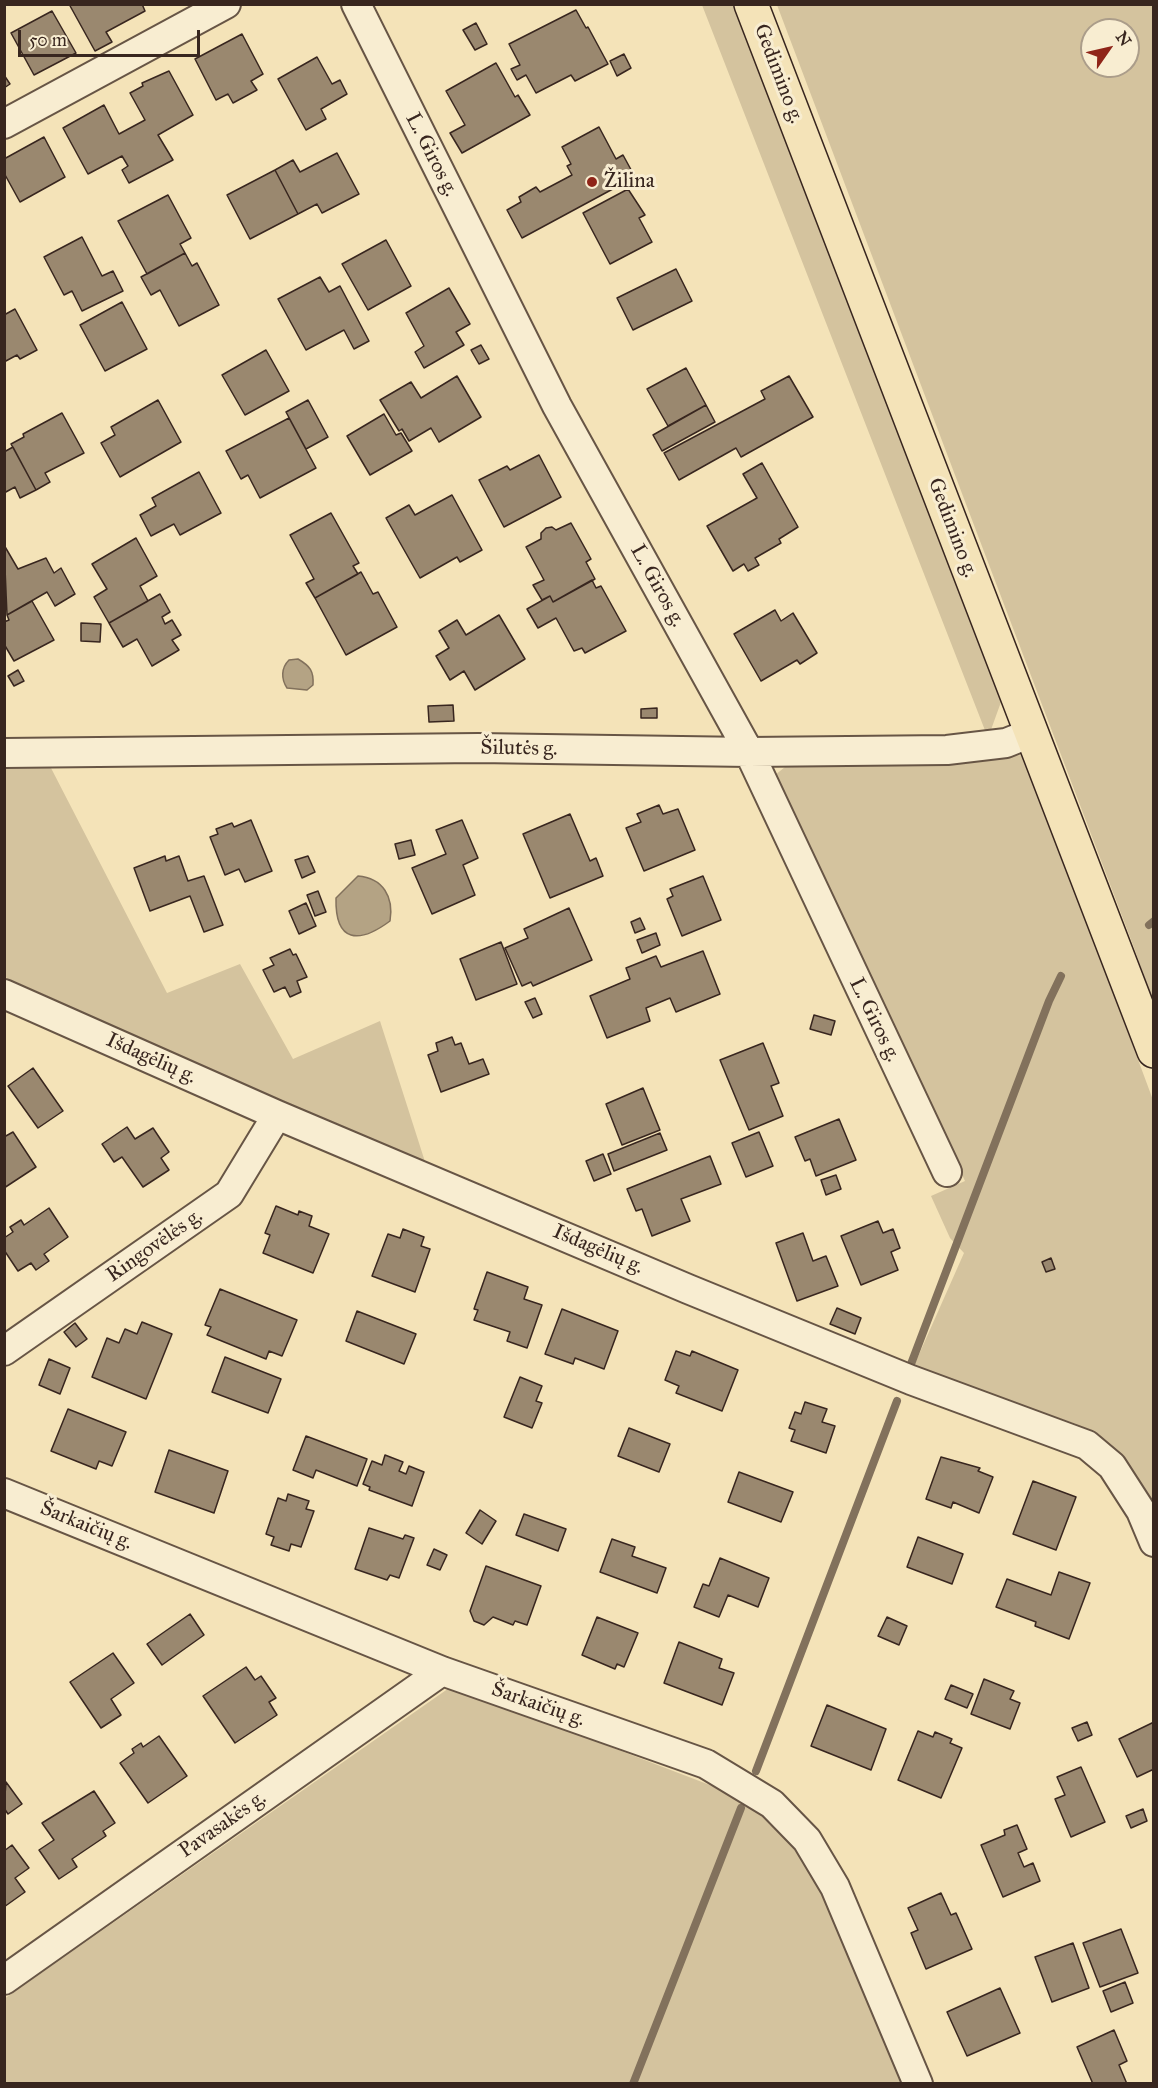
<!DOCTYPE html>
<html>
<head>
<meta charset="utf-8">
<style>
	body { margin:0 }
	#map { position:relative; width:1158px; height:2088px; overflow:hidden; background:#f4e3b8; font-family:"IM FELL Great Primer",serif }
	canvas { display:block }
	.frame { position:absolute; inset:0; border:6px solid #38261f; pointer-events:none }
	.north { position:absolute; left:1080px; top:18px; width:60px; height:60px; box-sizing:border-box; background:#f8edd1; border:2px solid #ab9d8a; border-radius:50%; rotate:56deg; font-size:16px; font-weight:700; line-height:24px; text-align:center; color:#38261f }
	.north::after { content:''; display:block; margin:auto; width:21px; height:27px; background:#8f2418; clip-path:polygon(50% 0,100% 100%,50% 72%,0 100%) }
	.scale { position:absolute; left:18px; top:30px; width:182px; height:27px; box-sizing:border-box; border:3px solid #38261f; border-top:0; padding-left:8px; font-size:18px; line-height:21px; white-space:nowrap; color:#38261f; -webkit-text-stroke:4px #f8edd1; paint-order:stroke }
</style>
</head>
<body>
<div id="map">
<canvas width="1158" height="2088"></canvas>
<div class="frame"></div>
<div class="north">N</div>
<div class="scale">50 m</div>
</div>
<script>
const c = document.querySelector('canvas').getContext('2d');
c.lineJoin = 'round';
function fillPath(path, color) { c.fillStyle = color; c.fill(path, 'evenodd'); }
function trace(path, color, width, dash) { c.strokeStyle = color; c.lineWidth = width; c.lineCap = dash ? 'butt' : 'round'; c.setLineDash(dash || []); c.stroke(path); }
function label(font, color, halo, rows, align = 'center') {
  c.font = font + ' "IM FELL Great Primer",serif'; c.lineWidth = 6; c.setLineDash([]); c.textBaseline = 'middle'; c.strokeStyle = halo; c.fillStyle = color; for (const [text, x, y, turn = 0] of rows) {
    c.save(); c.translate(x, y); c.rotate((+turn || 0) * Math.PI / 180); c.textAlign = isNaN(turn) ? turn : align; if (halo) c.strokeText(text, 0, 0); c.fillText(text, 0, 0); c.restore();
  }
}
fillPath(new Path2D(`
	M702,5H735L994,675L1001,702L988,738Z
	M777,5H1153V1001L1133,945ZM1092,30H1128V66H1092Z
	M1025,755L1153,1100V1519L1120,1453L1076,1424L913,1368L964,1253L950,1238L931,1196L965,1181L775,783V775L790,763Z
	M5,768H51L167,993L240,964L293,1059L380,1021L427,1168L5,977Z
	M452,1686L754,1802L796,1840L834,1912L904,2083H5L4,1999Z`), '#d4c39e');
const water = new Path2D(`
	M298,659C310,666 314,671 313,685L307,690L287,688C281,679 281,668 289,660Z
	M358,876C383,878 394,897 390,921C359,944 335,943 336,898Z`);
fillPath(water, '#b4a384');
trace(water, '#82715c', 1.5);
trace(new Path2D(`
	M1149,925L1154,921
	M911,1364L1049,1001L1061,976
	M756,1771L897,1401
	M633,2084L741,1808`), '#82715c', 8);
const building = new Path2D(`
	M69,4H142L145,11L106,32L112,42L95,51Z
	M576,10L586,28L588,27L608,64L575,81L571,75L536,93L526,75L517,80L511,69L520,65L509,44Z
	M52,11L76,53L34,75L11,33Z
	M476,23L487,44L475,50L463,30Z
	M242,34L263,74L251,81L257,90L233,103L228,94L216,100L195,59Z
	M624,54L631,68L617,76L610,61Z
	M317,57L332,84L340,80L347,94L321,109L326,119L306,130L278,79Z
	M496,63L515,97L518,95L530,115L462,153L450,133L465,125L446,91Z
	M169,71L193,115L158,135L173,160L129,183L122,170L128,166L122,156L88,174L63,128L104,105L119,134L145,120L130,93L143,86L142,83Z
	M4,75L10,84L4,88Z
	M599,127L616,159L623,155L635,177L522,238L507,210L521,202L519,197L536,187L540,192L572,175L567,166L571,164L562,147Z
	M44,137L65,177L20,202L4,173V159Z
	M337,153L359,194L322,213L317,204L298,214L275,170L293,160L300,172Z
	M275,170L298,214L250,239L227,195Z
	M628,189L645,215L639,218L652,242L610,264L583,213Z
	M168,195L191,238L180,244L185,253L147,274L118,221Z
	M82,237L102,276L113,271L123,291L82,311L72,291L64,295L44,257Z
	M386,240L411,286L368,310L342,264Z
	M185,253L192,266L197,263L219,305L179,326L160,290L151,295L141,277Z
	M676,269L692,301L633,330L617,298Z
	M320,277L329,292L340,286L369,341L354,349L344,330L306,350L278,299Z
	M449,288L470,324L456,332L464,345L424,368L415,352L424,346L406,313Z
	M122,302L147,349L105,371L80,325Z
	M15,309L37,350L20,359L17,355L4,362V315Z
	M481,345L489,359L479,364L471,350Z
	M266,350L289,391L245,415L222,375Z
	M686,368L706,405L668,426L647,389Z
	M457,376L481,417L439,442L431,428L409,441L402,429L399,431L380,400L411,382L421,398Z
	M789,376L813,417L741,457L736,448L679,480L664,453L765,399L761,391Z
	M158,400L181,442L120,477L101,443L115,435L111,427Z
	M308,400L328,437L306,449L286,412Z
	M706,405L715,422L662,451L653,435Z
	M62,413L84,453L45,473L50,482L36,490L11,444L24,437L23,434Z
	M384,414L396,435L401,433L412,451L370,475L347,436Z
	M289,418L316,468L260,498L248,475L241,479L226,451Z
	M13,447L36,490L20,498L15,487L4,493V452Z
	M539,455L561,497L504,527L479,480L507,466L510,470Z
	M762,463L798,527L779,539L781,543L755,558L759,565L748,571L744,564L733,571L707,526L757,498L743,474Z
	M199,472L221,513L180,535L174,524L151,536L140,515L156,506L152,498Z
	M452,495L482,550L460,562L457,557L420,578L386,518L409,505L415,515Z
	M331,513L359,563L353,566L358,574L315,598L306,583L314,579L290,535Z
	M571,523L591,559L586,562L595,579L553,602L550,596L542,600L533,585L544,580L526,547L541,539V533L546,528L552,527L556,530Z
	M136,538L157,576L140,586L148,601L109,623L94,597L107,589L92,564Z
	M4,545L18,569L46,558L54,573L61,568L75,594L55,606L47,592L7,615Z
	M361,572L373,594L378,592L397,627L346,655L315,598Z
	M592,580L596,588L601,586L626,631L585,653L582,648L574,651L556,618L538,628L527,609L550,596L553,602Z
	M160,594L170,612L162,617L165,624L172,620L181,635L172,640L179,650L152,666L137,639L123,647L109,623Z
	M32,601L54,640L14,661L4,644V622L9,620L7,615Z
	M775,610L781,621L793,613L817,653L800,664L797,660L761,681L734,634Z
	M499,615L525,659L475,690L464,671L450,680L436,656L449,648L439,631L457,620L466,635Z
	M81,623L101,624L100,642L81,641Z
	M18,670L24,681L14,686L8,676Z
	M453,705L454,721L429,722L428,706Z
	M657,708V718H641V709Z
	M659,805L663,814L678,809L695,850L644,871L626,828L641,822L637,814Z
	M570,814L590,861L596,858L603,876L550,898L523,834Z
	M251,820L272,871L245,882L239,869L225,875L210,837L218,834L216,829L232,823L234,827Z
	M462,820L478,858L463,865L475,895L432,914L412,868L446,854L436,830Z
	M411,840L415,855L399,859L395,844Z
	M165,856L166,861L179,856L188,881L204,876L223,925L204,932L190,896L150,911L134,868Z
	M308,856L315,872L302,878L295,860Z
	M703,876L721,920L682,936L667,899L673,896L670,889Z
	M318,891L326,912L315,916L307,895Z
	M306,903L316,926L299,934L289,911Z
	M569,908L592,960L533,986L531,982L522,986L505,948L528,938L524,929Z
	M640,918L645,929L635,933L631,922Z
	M656,933L660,945L642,953L637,940Z
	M501,942L517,984L476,1000L460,959Z
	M290,949L293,955L296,954L307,977L297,981L301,992L290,997L285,987L274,992L263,970L274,965L270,958Z
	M703,951L720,994L676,1012L670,998L646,1008L650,1021L607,1038L590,996L630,979L626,968L656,956L661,967Z
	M535,998L542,1014L533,1018L525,1002Z
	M814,1015L835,1021L831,1035L810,1029Z
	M452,1037L455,1045L461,1043L469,1064L483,1059L489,1074L441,1092L428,1055L438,1051L436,1043Z
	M763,1043L779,1083L771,1086L783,1116L749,1130L720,1060Z
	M33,1068L63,1111L38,1128L8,1086Z
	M643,1088L660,1130L622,1145L606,1104Z
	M839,1119L856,1160L816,1176L810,1159L805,1161L795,1137Z
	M127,1127L135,1139L153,1128L169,1152L161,1158L169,1170L143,1187L122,1157L114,1162L102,1144Z
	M13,1132L36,1167L4,1188V1137Z
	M759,1132L773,1166L746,1177L732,1143Z
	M660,1133L667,1150L614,1171L608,1154Z
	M603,1154L611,1174L594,1181L586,1161Z
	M710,1156L721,1184L681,1199L690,1221L652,1236L642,1209L636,1211L627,1189Z
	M836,1175L841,1189L826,1195L821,1180Z
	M276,1206L298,1215L299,1211L312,1216L309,1226L329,1234L313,1273L263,1253L270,1235L265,1233Z
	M49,1208L68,1237L44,1254L49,1261L36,1270L31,1263L18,1271L4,1250V1238L13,1232L10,1227L21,1220L24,1225Z
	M878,1221L883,1233L893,1229L900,1248L891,1252L898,1270L861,1285L841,1236Z
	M403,1229L424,1237L421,1246L430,1249L415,1292L372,1276L388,1234L400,1238Z
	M803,1233L813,1261L826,1256L838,1286L797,1301L776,1243Z
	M1051,1258L1055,1269L1046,1272L1042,1262Z
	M487,1272L528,1287L524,1299L542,1305L527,1348L507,1341L510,1332L474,1320L478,1310L474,1309Z
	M220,1289L297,1320L282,1356L269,1351L266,1359L207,1335L211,1327L205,1325Z
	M837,1308L861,1318L855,1334L830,1324Z
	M562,1309L618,1331L604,1369L575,1358L573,1364L545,1354Z
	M357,1311L416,1334L404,1364L346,1341Z
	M142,1322L172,1334L146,1399L92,1377L107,1338L119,1343L125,1329L137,1334Z
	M75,1323L87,1339L76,1347L64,1332Z
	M676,1351L690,1356L692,1351L738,1370L722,1411L676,1393L679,1386L665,1380Z
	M225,1357L281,1379L268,1413L212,1392Z
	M49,1359L70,1368L60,1394L39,1385Z
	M520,1377L542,1386L536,1401L542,1403L532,1428L504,1417Z
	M805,1402L827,1409L822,1422L835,1426L826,1453L791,1441L795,1430L789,1428L795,1412L801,1414Z
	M68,1409L126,1432L112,1466L99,1461L96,1469L51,1451Z
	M629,1428L670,1444L659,1472L618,1456Z
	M306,1436L367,1459L357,1486L316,1470L313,1478L293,1470Z
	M169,1450L228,1471L214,1513L155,1492Z
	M385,1455L403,1462L399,1471L406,1474L409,1466L424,1472L412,1506L369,1490L370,1487L363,1484L372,1461L382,1465Z
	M941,1457L980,1468L978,1471L993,1477L979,1513L953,1502L951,1508L926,1499Z
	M739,1472L793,1492L781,1522L728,1502Z
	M1033,1481L1076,1497L1056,1550L1013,1534Z
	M288,1494L309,1501L306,1509L314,1511L301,1547L291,1544L289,1551L271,1545L274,1537L266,1534L278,1498L286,1501Z
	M480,1510L496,1521L482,1544L466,1533Z
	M524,1514L566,1529L558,1551L516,1535Z
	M369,1528L403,1539L405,1535L414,1538L399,1578L390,1575L387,1580L355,1569Z
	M918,1537L963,1554L952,1584L907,1567Z
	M612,1539L635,1547L632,1556L666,1568L657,1593L600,1572Z
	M434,1549L447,1555L440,1570L427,1565Z
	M720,1558L769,1578L758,1607L728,1595L719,1617L694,1607L703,1584L709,1586Z
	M486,1566L541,1586L527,1625L515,1621L513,1625L493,1617L484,1625L474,1621L470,1611Z
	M1059,1572L1090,1583L1069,1639L1035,1626L1036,1622L996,1607L1007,1579L1051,1595Z
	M190,1614L204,1635L162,1665L147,1644Z
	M597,1617L638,1633L624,1667L617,1664L615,1669L582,1655Z
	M887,1617L907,1626L899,1645L878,1636Z
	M679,1642L722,1659L719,1668L734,1673L722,1705L664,1683Z
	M113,1653L134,1683L111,1699L121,1715L101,1728L70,1682Z
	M246,1667L255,1680L261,1676L276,1698L269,1702L277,1715L235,1743L203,1696Z
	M984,1679L1014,1691L1010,1699L1020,1703L1010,1729L971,1714Z
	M951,1685L973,1694L967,1708L945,1699Z
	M827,1705L886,1729L871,1770L811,1746Z
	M1087,1722L1092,1735L1078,1741L1072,1728Z
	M1154,1722V1769L1137,1777L1119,1739Z
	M918,1731L933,1737L935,1732L952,1739L950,1743L962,1748L941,1798L898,1780Z
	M159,1736L187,1776L148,1803L120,1763L134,1753L132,1749L141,1743L143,1747Z
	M1081,1767L1105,1822L1071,1837L1055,1799L1065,1795L1057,1777Z
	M6,1782L22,1804L8,1814L4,1808Z
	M94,1791L115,1823L103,1831L106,1836L72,1859L77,1867L59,1879L39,1850L54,1840L42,1823Z
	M1143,1809L1147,1821L1131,1828L1126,1816Z
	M1017,1825L1027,1849L1018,1853L1024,1867L1033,1863L1040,1881L1003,1897L981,1845L1005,1835L1004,1830Z
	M12,1845L29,1868L15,1878L25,1892L4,1907V1851Z
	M941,1893L951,1915L956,1913L972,1949L926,1969L911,1933L918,1930L908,1908Z
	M1121,1929L1138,1973L1100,1987L1083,1943Z
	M1073,1943L1089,1988L1052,2002L1035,1957Z
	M1125,1982L1133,2003L1111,2012L1103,1991Z
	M1000,1988L1020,2033L967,2056L947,2012Z
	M1114,2030L1127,2061L1119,2065L1127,2084H1093L1077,2047Z`);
fillPath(building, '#9a886f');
trace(building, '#38261f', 1.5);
const minor = new Path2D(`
	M356,4L557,406L749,752L947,1172
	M4,124L226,4
	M4,753L478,748L749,752L947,750L1006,743L1031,733
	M4,994L277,1115L688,1289L911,1380L1087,1445L1112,1466L1141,1511L1154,1542
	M4,1351L229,1194L277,1115
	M4,1493L442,1671L706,1764L772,1804L807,1840L835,1887L918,2084
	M4,1980L442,1671`);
const trunk = new Path2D(`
	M751,4L1154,1051`);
trace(minor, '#675545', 32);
trace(trunk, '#38261f', 36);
trace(minor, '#f8edd1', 28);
trace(trunk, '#f4e3b8', 33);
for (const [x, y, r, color] of [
	[592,182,6,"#8f2418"]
]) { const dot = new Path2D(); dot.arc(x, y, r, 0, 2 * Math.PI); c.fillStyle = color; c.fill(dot); trace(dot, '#f8edd1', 2); }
label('21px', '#38261f', '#f8edd1', [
	["Gedimino g.",778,74,69],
	["L. Giros g.",431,155,63],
	["Gedimino g.",952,528,69],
	["L. Giros g.",657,586,61],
	["Šilutės g.",519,749,1],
	["L. Giros g.",874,1020,64],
	["Išdagėlių g.",151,1059,24],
	["Ringovėlės g.",155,1246,-35],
	["Išdagėlių g.",598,1250,23],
	["Šarkaičių g.",86,1526,22],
	["Šarkaičių g.",538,1705,19],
	["Pavasakės g.",223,1825,-35]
]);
label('21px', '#38261f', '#f8edd1', [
	["Žilina",604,182]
], 'left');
</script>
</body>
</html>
